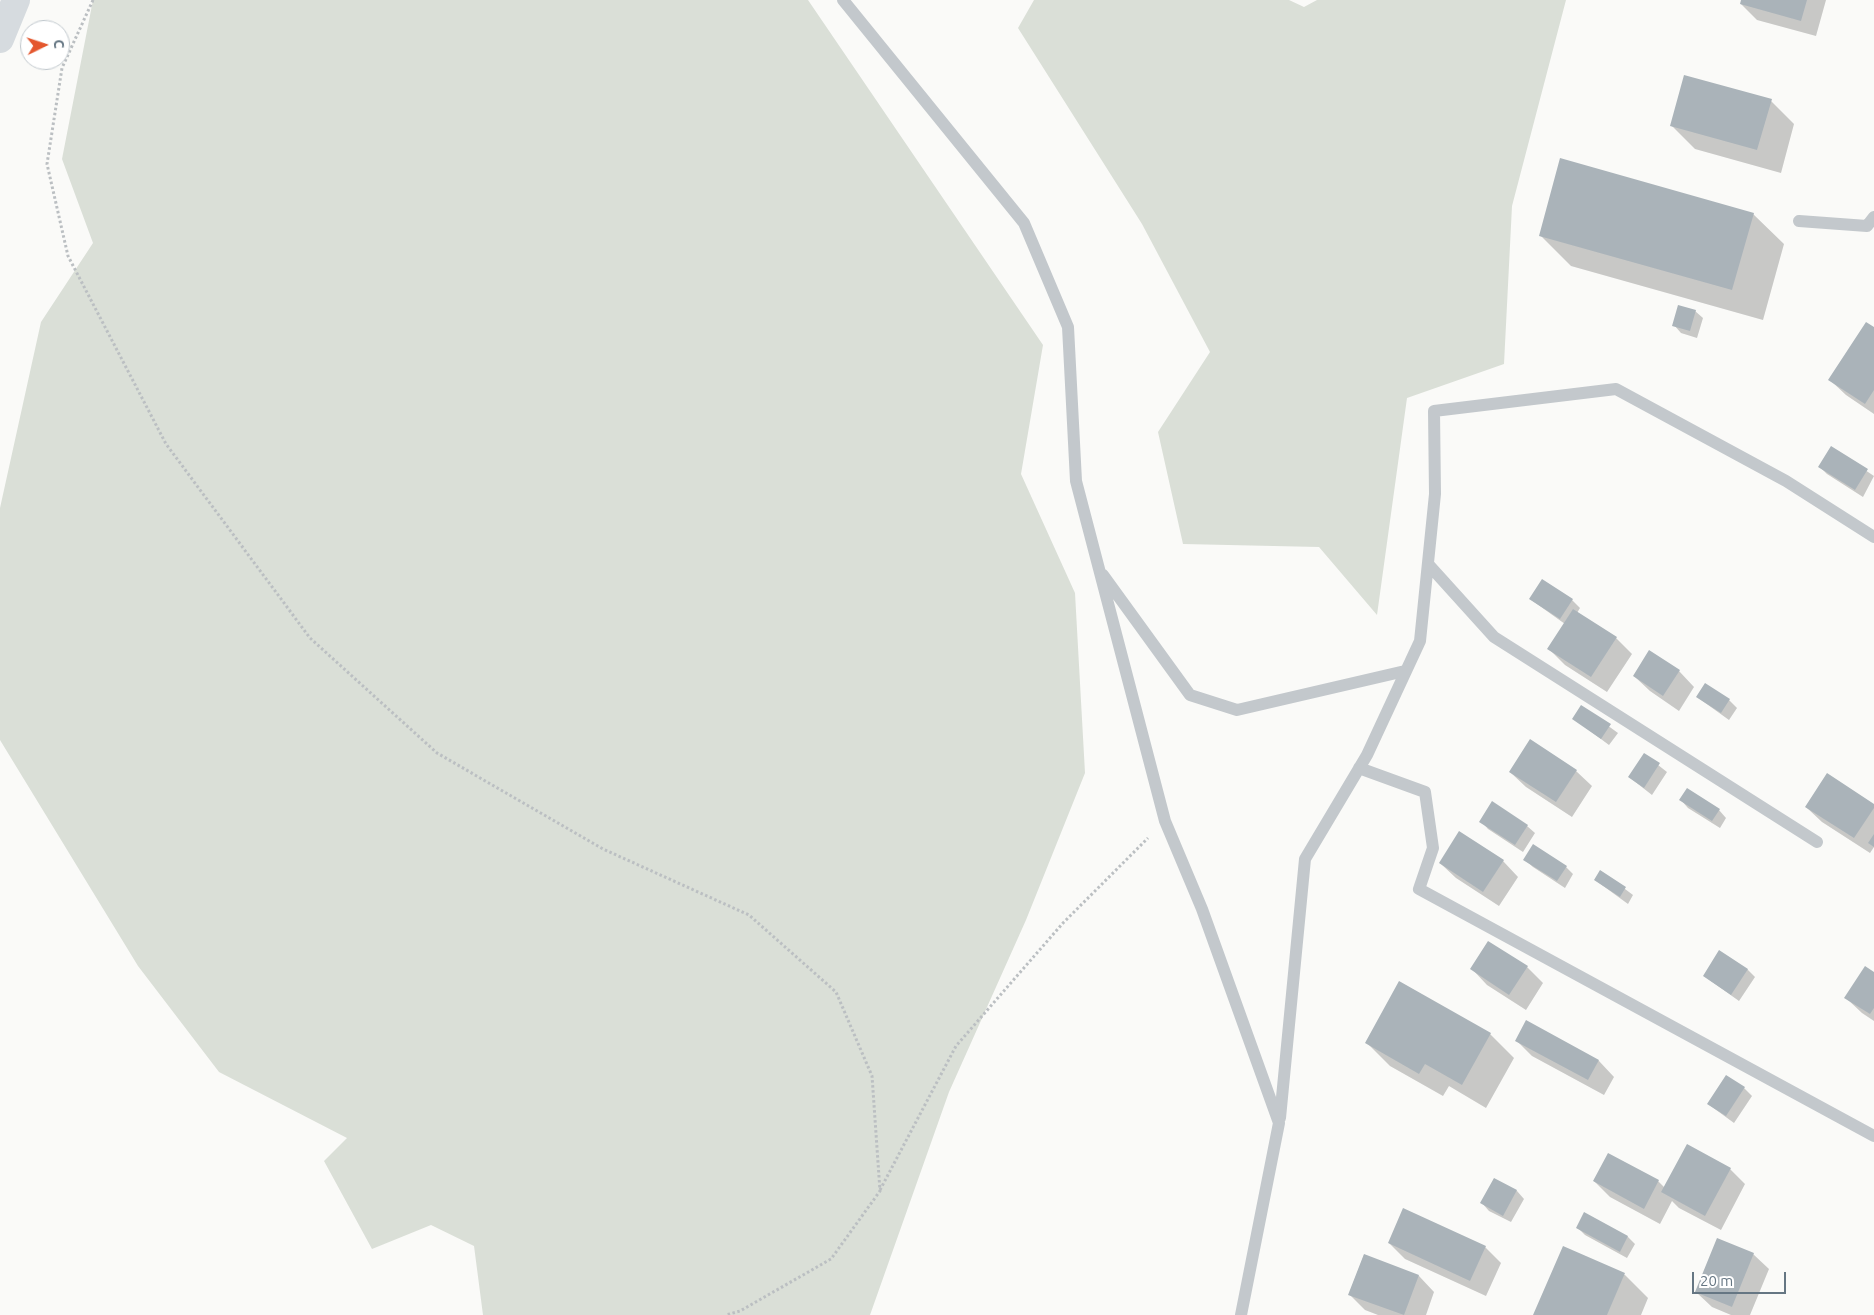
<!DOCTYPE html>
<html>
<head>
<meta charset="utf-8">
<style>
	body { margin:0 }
	#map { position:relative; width:1874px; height:1315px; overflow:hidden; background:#fafaf8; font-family:Ubuntu,sans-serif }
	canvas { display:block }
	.north { position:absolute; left:20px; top:20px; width:50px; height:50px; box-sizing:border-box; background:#fff; border:1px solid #c1c8cd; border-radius:50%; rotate:86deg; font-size:14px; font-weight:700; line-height:20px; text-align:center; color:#657683 }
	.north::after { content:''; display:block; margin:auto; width:18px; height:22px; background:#e4572e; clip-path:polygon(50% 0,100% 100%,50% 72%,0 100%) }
	.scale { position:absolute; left:1692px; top:1272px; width:94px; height:22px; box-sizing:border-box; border:2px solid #657683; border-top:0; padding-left:6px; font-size:15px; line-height:18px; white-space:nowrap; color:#657683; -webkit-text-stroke:4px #fff; paint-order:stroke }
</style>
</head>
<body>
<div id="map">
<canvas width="1874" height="1315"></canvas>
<div class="north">С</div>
<div class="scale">20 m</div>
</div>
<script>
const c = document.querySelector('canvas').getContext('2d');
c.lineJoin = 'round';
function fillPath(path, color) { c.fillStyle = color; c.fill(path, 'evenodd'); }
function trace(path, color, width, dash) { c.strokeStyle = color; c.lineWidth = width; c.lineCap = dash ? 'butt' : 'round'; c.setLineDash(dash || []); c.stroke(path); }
fillPath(new Path2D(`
	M93,0H808L1043,345L1021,474L1075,593L1085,773L1026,920L949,1092L870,1315H483L474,1246L431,1225L372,1249L324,1161L347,1138L219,1072L138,966L0,740V508L41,322L93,243L62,159Z
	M1034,0H1289L1304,7L1317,0H1566L1512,206L1504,364L1407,398L1377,615L1319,547L1183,544L1158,432L1210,352L1142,224L1018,28Z`), '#dadfd7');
fillPath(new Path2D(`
	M1742,0H1826L1816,36L1757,20L1741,4Z
	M1771,101L1794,124L1781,173L1695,149L1671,125Z
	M1753,214L1784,244L1763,320L1571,266L1540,235Z
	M1695,311L1703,318L1697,338L1681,333L1674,325Z
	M1874,329V414L1846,395L1830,380Z
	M1832,448L1874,476L1863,497L1827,474L1820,467Z
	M1542,581L1572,600L1580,608L1577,613L1616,638L1632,654L1607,692L1565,665L1549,649L1565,624L1530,599Z
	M1679,671L1694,687L1679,711L1650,691L1634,676Z
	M1697,697L1729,700L1737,708L1729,720Z
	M1582,707L1618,733L1609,745L1574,719Z
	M1644,754L1667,772L1652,795L1629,777Z
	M1576,771L1592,786L1572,817L1526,787L1510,772Z
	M1681,800L1719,810L1726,818L1720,828L1688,808Z
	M1874,805V847L1870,853L1822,822L1806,807Z
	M1481,821L1527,826L1535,833L1523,852L1488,829Z
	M1525,860L1566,867L1573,874L1565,888L1533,867Z
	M1503,861L1518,877L1499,906L1456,878L1440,863Z
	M1601,871L1633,895L1628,904L1595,880Z
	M1527,967L1543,983L1526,1010L1487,985L1472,969Z
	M1747,969L1755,977L1739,1001L1704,976Z
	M1874,973V1021L1862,1013L1846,998Z
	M1400,982L1490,1034L1514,1058L1486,1108L1449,1086L1443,1096L1390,1066L1366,1042Z
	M1527,1022L1599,1061L1614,1077L1604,1095L1532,1056L1517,1041Z
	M1744,1088L1752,1096L1734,1123L1708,1104Z
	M1730,1169L1745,1184L1721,1230L1679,1208L1672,1201L1660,1224L1610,1197L1594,1181H1658L1665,1188Z
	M1494,1179L1517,1191L1524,1199L1511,1222L1489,1211L1482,1203Z
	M1585,1214L1628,1237L1635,1244L1627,1258L1585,1235L1577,1227Z
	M1389,1243L1485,1247L1501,1263L1486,1296L1405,1259Z
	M1564,1248L1625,1275L1648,1298L1641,1315H1534Z
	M1753,1254L1769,1269L1750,1315H1731L1712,1307L1696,1292Z
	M1364,1255L1419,1276L1434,1292L1426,1315H1378L1365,1310L1349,1294Z`), '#0003');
fillPath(new Path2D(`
	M1741,0H1807L1801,21L1740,4Z
	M1684,75L1772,99L1757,150L1670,126Z
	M1560,158L1754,213L1732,290L1539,236Z
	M1678,305L1696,310L1690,331L1672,326Z
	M1866,322L1874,327V390L1865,404L1828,380Z
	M1831,446L1868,469L1855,490L1818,467Z
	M1542,579L1573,599L1560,619L1529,599Z
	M1573,609L1617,637L1591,677L1547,649Z
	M1649,650L1680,670L1663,696L1633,676Z
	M1705,683L1730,699L1721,713L1696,697Z
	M1581,705L1611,724L1601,739L1572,719Z
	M1530,739L1577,770L1556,802L1509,772Z
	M1644,753L1660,763L1644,788L1628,777Z
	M1827,773L1874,804V808L1854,838L1805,807Z
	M1687,788L1720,809L1712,821L1679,800Z
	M1492,801L1528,825L1515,845L1479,822Z
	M1459,831L1504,860L1483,892L1439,863Z
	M1874,834V847L1868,843Z
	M1533,844L1567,866L1557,881L1523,860Z
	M1600,870L1626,887L1620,897L1594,880Z
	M1488,941L1528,966L1509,995L1470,969Z
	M1719,950L1748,969L1731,995L1703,976Z
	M1865,966L1874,972V1008L1870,1014L1844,998Z
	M1399,981L1491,1033L1462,1085L1425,1064L1419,1074L1365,1043Z
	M1526,1020L1599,1060L1588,1080L1515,1041Z
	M1726,1075L1745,1087L1726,1116L1707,1104Z
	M1687,1144L1731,1168L1705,1216L1661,1192Z
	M1608,1153L1659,1180L1644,1209L1593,1181Z
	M1494,1178L1517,1190L1503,1216L1480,1203Z
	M1403,1208L1486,1246L1470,1281L1388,1243Z
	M1584,1212L1628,1236L1620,1252L1576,1228Z
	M1717,1238L1754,1253L1732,1307L1695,1292Z
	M1563,1246L1625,1273L1607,1315H1533Z
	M1364,1254L1419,1275L1404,1315L1348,1295Z`), '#aab3b9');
trace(new Path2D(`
	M93,0L62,68L47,164L68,256L166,444L310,638L437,753L603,849L749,915L836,992L872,1076L880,1191L831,1259L740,1311L726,1315
	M880,1190L956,1046L1063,923L1148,838`), '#bbbfc2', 3, [2.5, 2.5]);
trace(new Path2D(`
	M843,0L1024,223L1068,327L1076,481L1165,821L1202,909L1279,1123L1241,1315
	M1799,221L1867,226L1874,217
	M1428,564L1494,637L1817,842
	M1103,575L1190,695L1237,710L1405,671
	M1359,768L1425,792L1433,848L1419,889L1874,1136
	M1280,1118L1305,859L1367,755L1420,641L1435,494L1434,411L1616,389L1786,481L1874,537`), '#c3c8cc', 12);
trace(new Path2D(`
	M0,39L16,0`), '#d6dbdf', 28);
</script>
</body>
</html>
